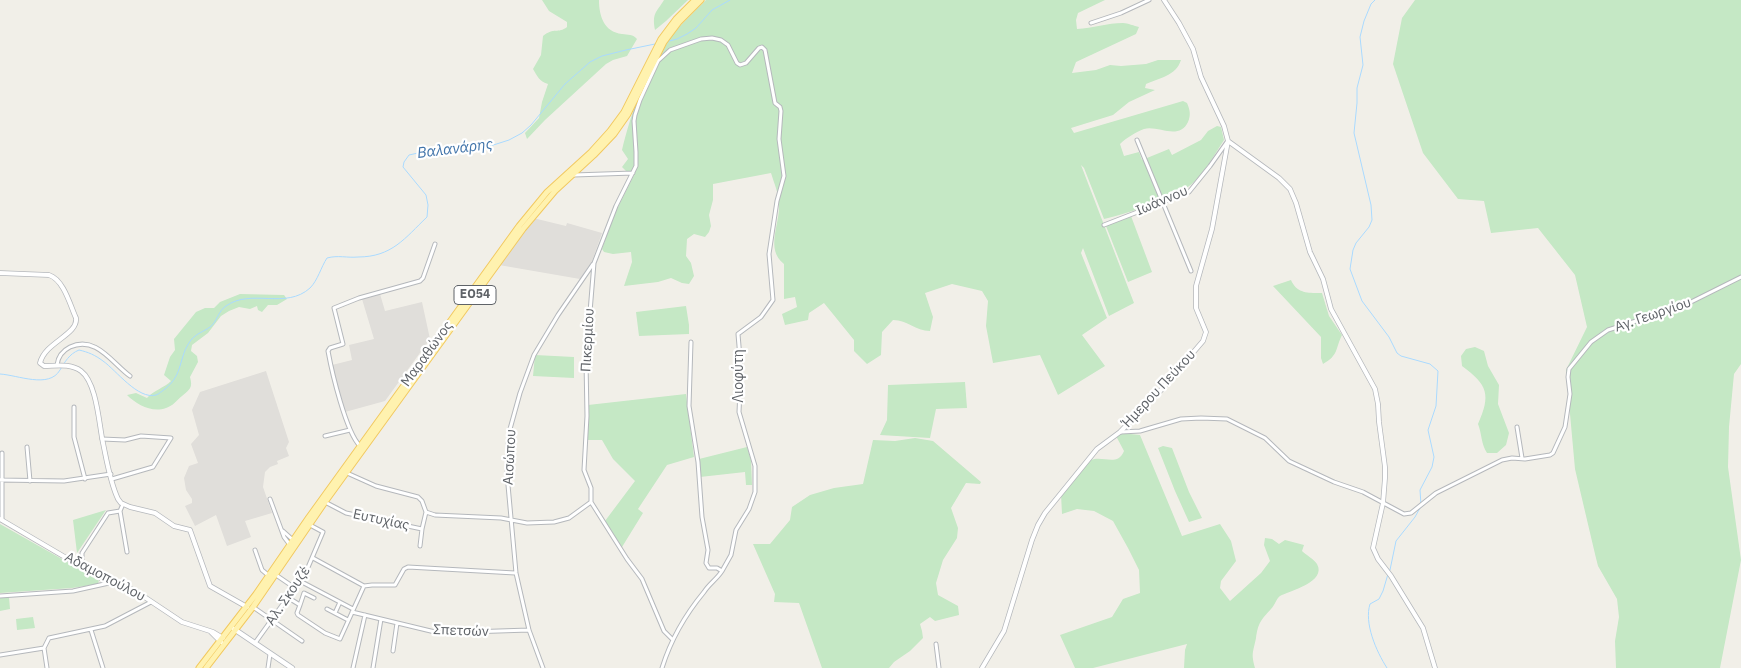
<!DOCTYPE html>
<html>
<head>
<meta charset="utf-8">
<style>
	body { margin:0 }
	canvas { display:block; background:#f1efe8 }
</style>
</head>
<body>
<canvas width="1741" height="668"></canvas>
<script>
const c = document.querySelector('canvas').getContext('2d');
c.lineJoin = 'round';
function fillPath(path, color) { c.fillStyle = color; c.fill(path, 'evenodd'); }
function trace(path, color, width, dash) { c.strokeStyle = color; c.lineWidth = width; c.lineCap = dash ? 'butt' : 'round'; c.setLineDash(dash || []); c.stroke(path); }
function label(font, color, halo, rows, align = 'center') {
  c.font = font + ' "IBM Plex Sans",sans-serif'; c.lineWidth = 4.5; c.setLineDash([]); c.textBaseline = 'middle'; c.strokeStyle = halo; c.fillStyle = color; for (const [text, x, y, turn = 0] of rows) {
    c.save(); c.translate(x, y); c.rotate((+turn || 0) * Math.PI / 180); c.textAlign = isNaN(turn) ? turn : align; if (halo) c.strokeText(text, 0, 0); c.fillText(text, 0, 0); c.restore();
  }
}
fillPath(new Path2D(`
	M533,218L566,226L567,223L602,233L592,261L580,279L499,265Z
	M380,294L385,311L422,302L430,339L385,401L345,412L332,365L352,360L349,345L374,339L362,299Z
	M266,371L289,442L286,448L289,456L277,461L278,464L270,467L265,472L263,487L272,513L245,521L251,537L227,546L216,515L195,526L185,506L192,503V499L186,490L184,478L189,466L198,463L191,444L199,435L192,410L200,392Z`), '#e0deda');
fillPath(new Path2D(`
	M542,0H599C599,16 604,32 622,34C628,35 633,34 637,39L627,56L613,60L606,64L545,120L527,139L525,133L539,118L542,102L548,84C540,82 537,76 533,69L541,55L543,36C554,27 558,34 567,27V22L549,11Z
	M664,0H688L666,21L655,30C652,13 656,13 664,0Z
	M706,0H1105L1078,13L1076,20L1077,29C1093,28 1107,23 1123,23C1128,23 1134,26 1139,27L1136,34L1076,62L1072,73L1096,70L1110,65L1121,66L1146,64L1158,60H1181C1176,76 1159,78 1146,84L1145,88L1155,90L1129,102L1113,115L1071,128L1074,133L1183,101L1187,103C1190,110 1191,115 1188,122C1179,141 1158,125 1144,129C1136,132 1126,138 1120,144L1124,156L1139,152L1142,160L1169,149L1172,155L1201,140L1208,131L1217,126L1221,127L1224,140C1215,154 1206,170 1194,182C1180,196 1124,215 1104,219L1084,168L1081,165L1134,303L1109,316L1083,248L1081,253L1107,318L1082,335L1105,366L1058,395L1040,355L993,363L986,326L988,301L982,291L952,284L925,293L933,317L930,331C915,331 908,320 893,320L882,332L881,355L867,364L854,351V340L824,303L809,313L808,320L785,325L782,314L797,307L795,297L784,299V264C765,249 780,225 779,204C779,194 774,183 771,173L713,184V200L709,215L711,226L709,232L705,237L694,234L687,239L686,256L691,263L694,276L689,284L682,283L671,278L658,282L624,286L632,262L631,252L613,254L604,252L602,249L613,217L635,173L626,171L622,167L628,159L622,150C631,113 647,66 671,36C682,23 694,12 706,0Z
	M1415,0H1741V364L1734,374L1729,427L1728,467L1741,560L1720,668H1616L1615,641L1619,617L1617,599L1598,566L1595,554L1575,469L1566,370L1587,327L1575,275L1538,228L1491,233L1484,201L1458,199L1423,153L1393,64L1402,18Z
	M1131,216L1152,272L1128,282L1106,226Z
	M1291,280C1297,294 1309,293 1322,293L1329,316L1342,335C1335,349 1339,355 1323,364L1321,358V337L1273,286Z
	M240,294L284,295L287,299L277,305H268L262,312L258,310L257,306L250,309L239,307L229,311L221,316L208,333L192,345L191,351L197,356L198,362L190,377C193,388 190,389 182,396C177,400 173,406 166,408C152,413 137,405 127,395L136,393L147,398C154,390 164,388 171,381L164,375L170,357L175,350L174,339L196,312L205,308H214L220,302Z
	M686,306L689,325V334L639,336L636,312Z
	M1475,347L1484,351L1488,366L1499,385L1498,404L1509,433L1506,445L1497,453H1487C1481,444 1482,434 1478,424C1491,395 1488,385 1462,366L1461,356L1466,349Z
	M535,355L574,357V378L533,376Z
	M965,382L967,408L936,409L930,438L880,435L887,420L888,385Z
	M686,394L694,457L667,465L638,509L643,513L622,547L605,521L635,481L613,459L602,440H587L588,405Z
	M1121,433L1140,435L1182,536L1220,524L1231,541L1236,561L1221,581L1220,588L1230,601L1261,573L1270,561L1264,545L1265,538L1272,539L1279,544L1285,540L1304,545L1302,551C1306,555 1314,559 1317,564C1327,582 1289,591 1280,596C1276,599 1275,605 1271,609C1261,620 1258,623 1256,638C1253,653 1251,653 1255,668H1184L1185,650L1187,644L1093,668H1075L1060,635L1112,617L1123,599L1140,593L1139,570L1128,548L1113,521L1094,511L1077,509L1062,514L1061,494C1066,488 1083,463 1089,461C1102,454 1117,468 1124,451L1116,436Z
	M915,438L933,441L981,482L980,484L966,483L951,508L958,528L957,538L943,560L936,583L938,595L958,606L959,615L935,621L930,617L920,624L922,631L923,638L910,651L894,662L889,668H822L799,603L774,602L775,594L753,544H770L790,520L792,507L810,495L834,488L863,484L873,440L895,441Z
	M1163,446L1172,448L1189,492L1202,518L1189,522L1175,491L1158,448Z
	M747,447L751,460L752,485H746L745,472L700,477L699,459Z
	M106,510L77,553L73,520Z
	M0,524L99,580L98,584L72,588L0,593Z
	M9,597L10,609L0,611V598Z
	M33,617L35,628L17,630L16,619Z`), '#c5e8c5');
trace(new Path2D(`
	M1375,0L1371,4L1364,21L1360,37L1363,65L1357,88V103L1354,133L1371,205L1372,220L1369,227L1356,243L1353,250L1350,269L1362,301L1389,337L1397,353L1401,356L1430,364L1438,371L1436,406L1428,430L1434,457L1432,467L1420,490L1421,505
	M666,42L677,39L687,34L696,28L712,10L730,0
	M0,374C18,375 49,389 60,370C65,362 69,354 79,350C88,352 95,355 103,361C116,370 138,400 156,395C159,394 162,391 165,389C184,374 178,357 191,340C197,333 203,332 210,327C217,322 218,311 226,306C251,288 286,310 310,288C318,280 321,267 327,258C338,255 347,258 358,257C392,257 405,238 427,217L428,205L426,195L403,167L404,162L409,155L427,151L484,148L509,140L522,133L531,125L565,84L590,62L602,56L626,50L655,44
	M1390,570L1396,541L1415,517L1420,508
	M1387,668C1376,651 1364,623 1370,604L1379,599L1383,591L1388,574`), '#aadaff', 1);
const minor = new Path2D(`
	M1091,23L1121,13L1149,0
	M1137,140L1191,271
	M574,175L633,173
	M1104,225L1189,192L1210,166L1227,142
	M57,365C58,357 62,351 70,347C96,335 112,363 130,376
	M74,407V437L85,479
	M1517,427L1522,458
	M1121,432L1140,431L1181,419L1201,418L1227,419L1265,438L1289,461L1334,482L1363,492L1404,514L1411,513L1436,493L1502,460L1512,458L1525,459L1550,455L1553,453L1565,427L1570,394L1568,377L1569,369L1591,342L1608,330L1683,306L1741,277
	M325,436L350,430
	M102,439L125,440L141,436L171,438L153,467L112,479
	M360,446C346,432 332,373 328,351L330,348L343,344L334,308L359,298L420,281L423,278L435,244
	M27,447L30,481
	M2,453V520
	M347,473L376,486L418,497L422,501L426,512
	M0,480L64,481L111,474
	M270,499L284,537L290,545
	M325,502L346,513L422,529
	M120,511L127,552
	M426,512L435,515L501,518L527,523L554,522L569,518L591,502
	M283,531L293,540
	M420,546L422,529L426,512
	M255,550L262,570L268,575
	M313,558L364,586
	M82,566V553L108,513L120,511L123,504
	M276,575L295,588
	M300,581L353,609
	M364,586L372,585H395L404,569L408,567L515,573
	M0,596L73,591L109,583
	M287,597L300,605L297,613L298,615L325,633L340,639L364,586
	M300,605L304,593L314,598
	M253,607L302,641
	M327,609L348,620
	M352,612L439,633L529,630
	M335,613L340,602
	M91,630L103,668
	M672,639L664,631L642,579L627,559L591,502V488L584,470L587,416L586,361L594,263L616,206L636,166V152L634,121L635,115L640,100L658,61L670,50L701,39L712,38L721,40L728,45L737,63L740,65L746,63L759,48L762,47L765,50L775,103L780,107L781,111L779,139L784,176L777,201L769,254L773,300L761,317L738,334L741,370L739,412L755,466V492L749,509L736,530L731,555L722,571
	M255,643L306,572L323,532L310,525
	M936,644L939,668
	M393,651L397,623
	M0,655L44,648
	M47,668L44,648L49,638L105,626L151,602
	M268,668L270,654
	M353,668L365,615
	M373,668L381,619
	M543,668L529,630L516,573L507,474L508,445L510,429L520,393L534,355L558,315L593,264
	M662,668C671,639 685,615 704,592C709,584 717,579 722,571L717,568H709L706,563L708,550L702,517L698,462L689,406L691,342`);
const tertiary = new Path2D(`
	M1228,141L1279,178L1290,189L1296,203L1310,252L1323,279L1331,309L1375,389L1378,404L1379,422L1385,467V478L1383,503L1373,548L1378,559L1391,576L1423,628L1435,668
	M0,273L49,275C64,280 70,305 76,318C78,335 45,342 40,363L44,366C56,366 70,363 81,371C97,383 99,425 103,443C107,462 110,482 118,499L121,503L130,507L155,513L174,526L190,530L210,586L247,607
	M0,519L109,583L134,590L182,622L213,632L223,638
	M211,632L221,642
	M982,668L1004,631L1032,540L1038,525L1045,513L1097,449L1120,432L1162,389L1203,341L1206,332L1196,308V286L1212,229L1228,141L1224,126L1201,77L1193,49L1179,23L1164,0`);
const secondary = new Path2D(`
	M234,629L292,668`);
const primary = new Path2D(`
	M199,668L256,594L309,517L519,226L547,192L591,152L610,131L624,112L661,39L676,19L695,0
	M206,668L253,607L325,502L523,229L555,191L594,155L614,134L628,114L664,42L679,22L701,0`);
trace(minor, '#b5b8bc', 5);
trace(tertiary, '#b5b8bc', 5.5);
trace(secondary, '#b6babf', 6);
trace(primary, '#f2c960', 7);
trace(minor, '#fff', 3);
trace(tertiary, '#fff', 4);
trace(secondary, '#fff', 4.5);
trace(primary, '#fff2af', 5);
for (const [x, y, w] of [
	[475,295,42]
]) { const box = new Path2D(); box.roundRect(x - w / 2, y - 9.5, w, 19, 4); c.fillStyle = '#fff'; c.fill(box); trace(box, '#5f6368', 1); }
label('bold 12px', '#5f6368', null, [
	["ΕΟ54",475,295]
]);
label('14px', '#5f6368', '#fff', [
	["Ιωάννου",1162,201,-23],
	["Αγ. Γεωργίου",1653,315,-19],
	["Πικερμίου",588,340,-87],
	["Μαραθώνος",427,354,-54],
	["Λιοφύτη",739,376,-90],
	["Ήμερου Πεύκου",1159,389,-47],
	["Αισώπου",510,457,-87],
	["Ευτυχίας",381,520,12],
	["Αδαμοπούλου",105,577,28],
	["Αλ. Σκουζέ",288,596,-56],
	["Σπετσών",461,631,2]
]);
label('italic 15px', '#4174aa', '#fff', [
	["Βαλανάρης",455,149,-7]
]);
</script>
</body>
</html>
